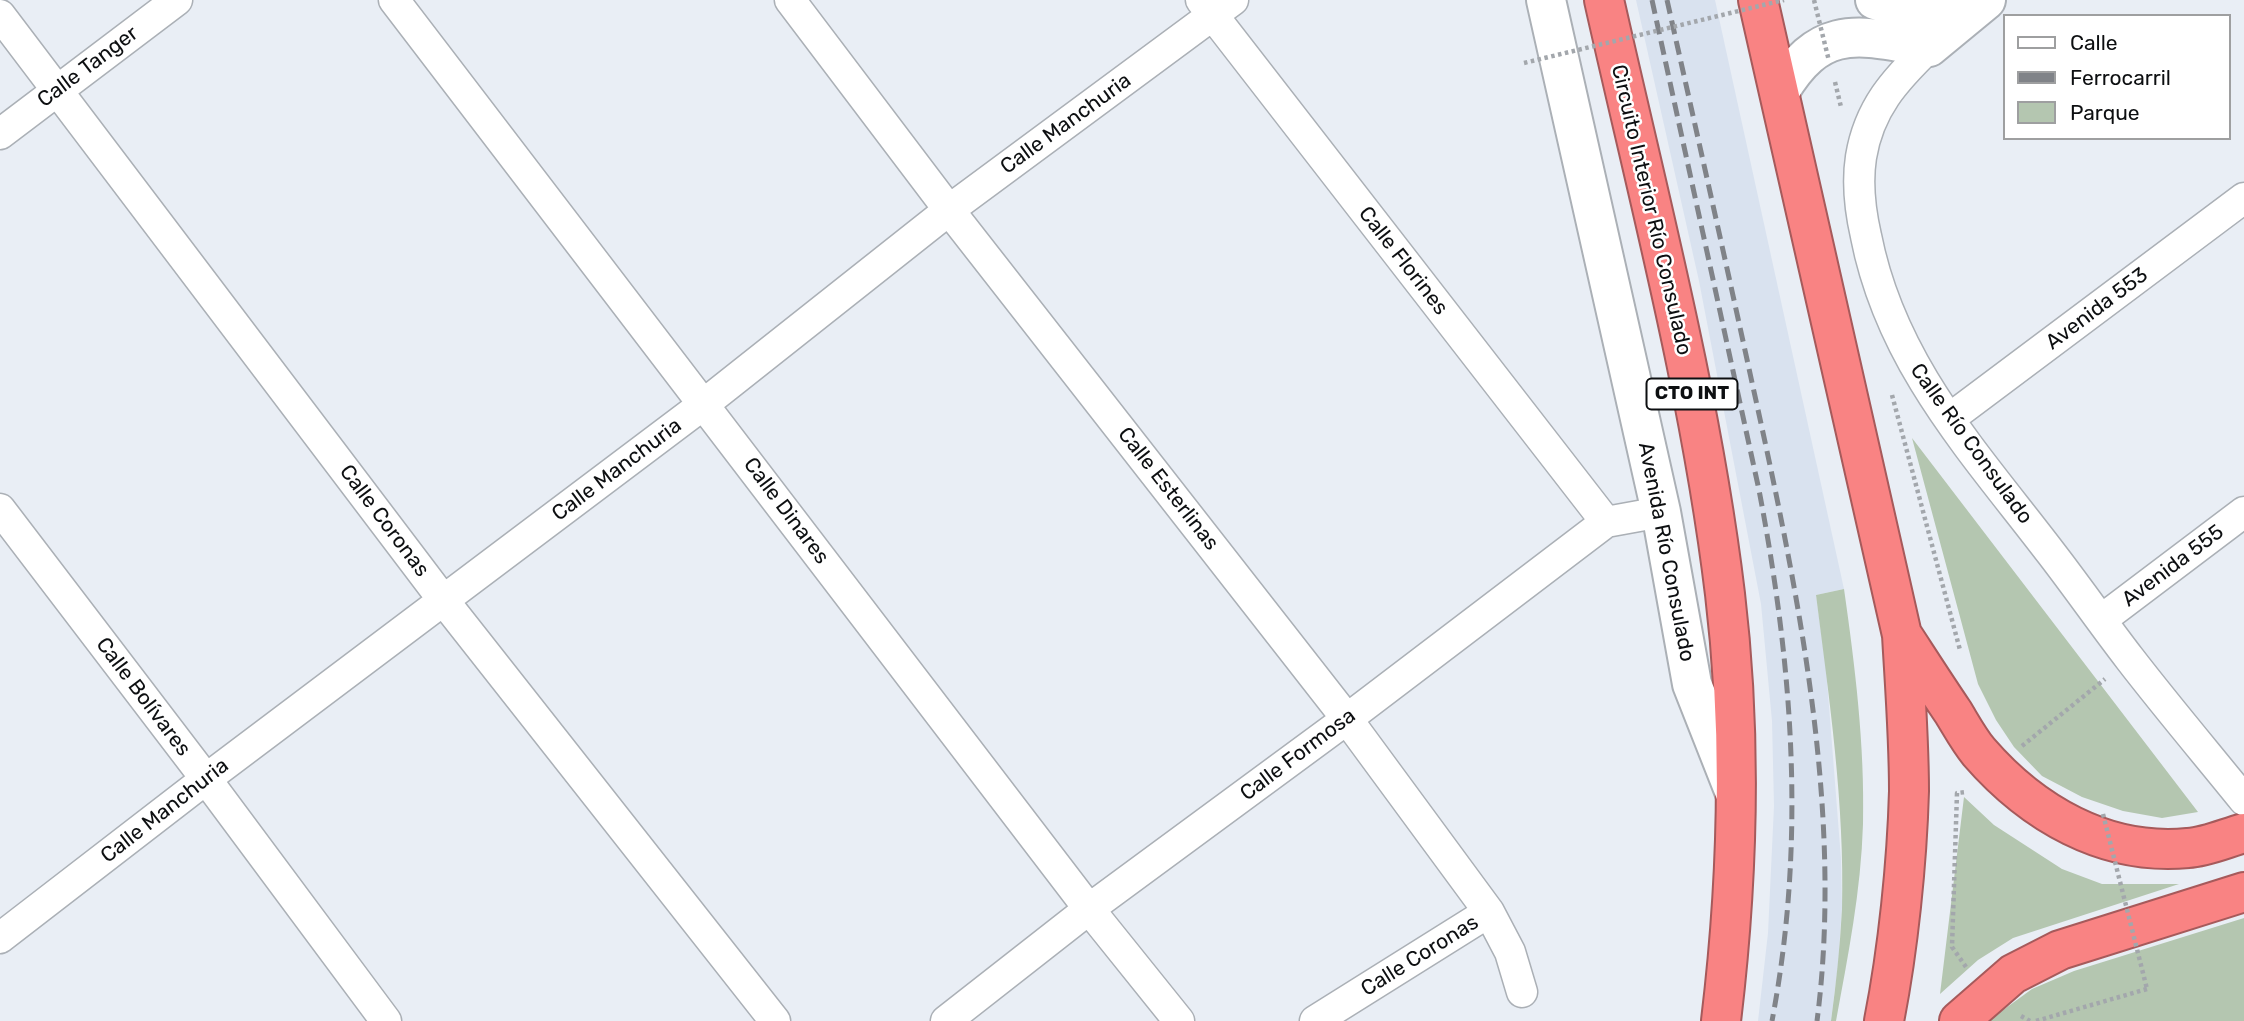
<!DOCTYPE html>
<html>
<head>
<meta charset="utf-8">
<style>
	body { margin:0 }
	#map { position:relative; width:2244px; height:1021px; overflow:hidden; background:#e9eef5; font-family:Rubik,sans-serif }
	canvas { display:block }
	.legend { position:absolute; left:2003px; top:14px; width:228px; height:126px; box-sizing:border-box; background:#fff; border:2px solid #9e9fa0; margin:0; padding:9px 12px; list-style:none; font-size:21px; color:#0d0f11 }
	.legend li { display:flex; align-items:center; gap:14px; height:35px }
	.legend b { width:35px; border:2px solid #9e9fa0 }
</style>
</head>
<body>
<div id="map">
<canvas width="2244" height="1021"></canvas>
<ul class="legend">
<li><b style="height:9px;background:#fff"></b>Calle</li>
<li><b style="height:9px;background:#808388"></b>Ferrocarril</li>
<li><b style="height:19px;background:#b4c6b0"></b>Parque</li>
</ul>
</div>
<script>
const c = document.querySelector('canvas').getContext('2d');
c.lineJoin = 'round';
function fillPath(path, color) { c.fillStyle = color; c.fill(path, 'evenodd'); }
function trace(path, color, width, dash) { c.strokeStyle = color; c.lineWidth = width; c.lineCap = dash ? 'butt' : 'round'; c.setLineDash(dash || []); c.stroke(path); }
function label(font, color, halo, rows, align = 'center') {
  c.font = font + ' Rubik,sans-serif'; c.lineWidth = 5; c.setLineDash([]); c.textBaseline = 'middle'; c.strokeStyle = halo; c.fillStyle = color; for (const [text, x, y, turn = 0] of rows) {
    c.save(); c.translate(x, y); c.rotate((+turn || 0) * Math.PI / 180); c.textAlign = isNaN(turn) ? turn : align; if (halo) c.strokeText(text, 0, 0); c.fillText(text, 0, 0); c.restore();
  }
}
fillPath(new Path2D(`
	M1636,0H1715L1844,589L1816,595L1826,668L1841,859L1842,908L1838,965L1831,1021H1758L1768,933L1774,806L1772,721L1761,604L1699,281Z`), '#d9e2ef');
fillPath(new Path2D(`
	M1912,438L2198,812L2162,818L2123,811L2082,797L2042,776L2014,747L1996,720L1978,684Z
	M1844,589C1855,666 1865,746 1863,824C1861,891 1848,956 1836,1021H1831C1836,984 1840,947 1842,909C1845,804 1829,698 1816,595Z
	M1964,797L1994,825L2062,869L2102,884H2179L2013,938L1978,960L1940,994Z
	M2244,918V1021H1988L2032,989L2074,971Z`), '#b4c6b0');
const street = new Path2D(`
	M394,0L1089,909L1179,1021
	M790,0L949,210L1347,719L1489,912L1510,952L1522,992
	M1201,0L1606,522
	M0,15L444,601L775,1021
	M1929,47C1895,80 1869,108 1861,157C1857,183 1860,210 1866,236C1891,364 1974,452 2051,553C2078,588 2103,624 2130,659C2167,707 2206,753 2244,800
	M0,134L177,0
	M1949,419L2244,198
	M0,509L206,779L386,1021
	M2101,620L2244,512
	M0,938L206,779L704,404L949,210L1233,0
	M946,1021L1089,909L1347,719L1606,522L1661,512
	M1315,1021L1489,912`);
const secondary = new Path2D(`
	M1546,0L1661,512L1692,684L1735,793
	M1875,0L1922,9L1970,12
	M1780,91C1822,21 1860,36 1929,47L1986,0`);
const highway = new Path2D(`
	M1604,0C1648,196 1701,395 1725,594C1742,736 1738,880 1721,1021
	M1758,0L1902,635C1905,687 1909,739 1909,791C1907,863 1898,950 1884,1021
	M1903,636C1920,662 1936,687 1953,712C1961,725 1969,740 1979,752C2032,813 2105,856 2188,848C2206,847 2226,838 2244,833
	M1959,1021L2013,974L2060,950L2244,892`);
trace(street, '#abb0b6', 33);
trace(secondary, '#abb0b6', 42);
trace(highway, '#a65a5b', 42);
trace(new Path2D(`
	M1835,82L1841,107
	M1892,395L1960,650
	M2022,746L2105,679
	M1966,967L1952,947L1957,793L1966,792
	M2021,1016L2030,1021
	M2036,1021L2147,989`), '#a3a7ac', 4.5, [3.5, 3.5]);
trace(street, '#fff', 30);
trace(secondary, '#fff', 38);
trace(highway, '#f98383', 38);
trace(new Path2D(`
	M1652,0L1759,490C1793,668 1806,842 1772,1021
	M1667,0C1696,129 1725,258 1753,387C1798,591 1844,812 1817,1021`), '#808388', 5, [14, 7]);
trace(new Path2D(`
	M1814,0L1829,61
	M1524,63L1784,0
	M2103,814L2147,989`), '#a3a7ac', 4.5, [3.5, 3.5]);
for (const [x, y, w] of [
	[1692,394,91]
]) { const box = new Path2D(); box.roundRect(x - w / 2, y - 15.5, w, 31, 5); c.fillStyle = '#fff'; c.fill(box); trace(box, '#0d0f11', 2); }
label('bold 19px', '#0d0f11', null, [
	["CTO INT",1692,394]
]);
label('21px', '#0d0f11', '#fff', [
	["Calle Tanger",88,67,-37],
	["Calle Manchuria",1066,124,-36],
	["Circuito Interior Río Consulado",1651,210,77],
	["Calle Florines",1403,261,52],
	["Avenida 553",2097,309,-37],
	["Calle Río Consulado",1971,444,54],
	["Calle Manchuria",617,470,-37],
	["Calle Esterlinas",1168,489,52],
	["Calle Dinares",786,511,53],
	["Calle Coronas",384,521,53],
	["Avenida Río Consulado",1666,552,79],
	["Avenida 555",2173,566,-37],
	["Calle Bolívares",143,697,53],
	["Calle Formosa",1298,755,-37],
	["Calle Manchuria",165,811,-38],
	["Calle Coronas",1420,956,-32]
]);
</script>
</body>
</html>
